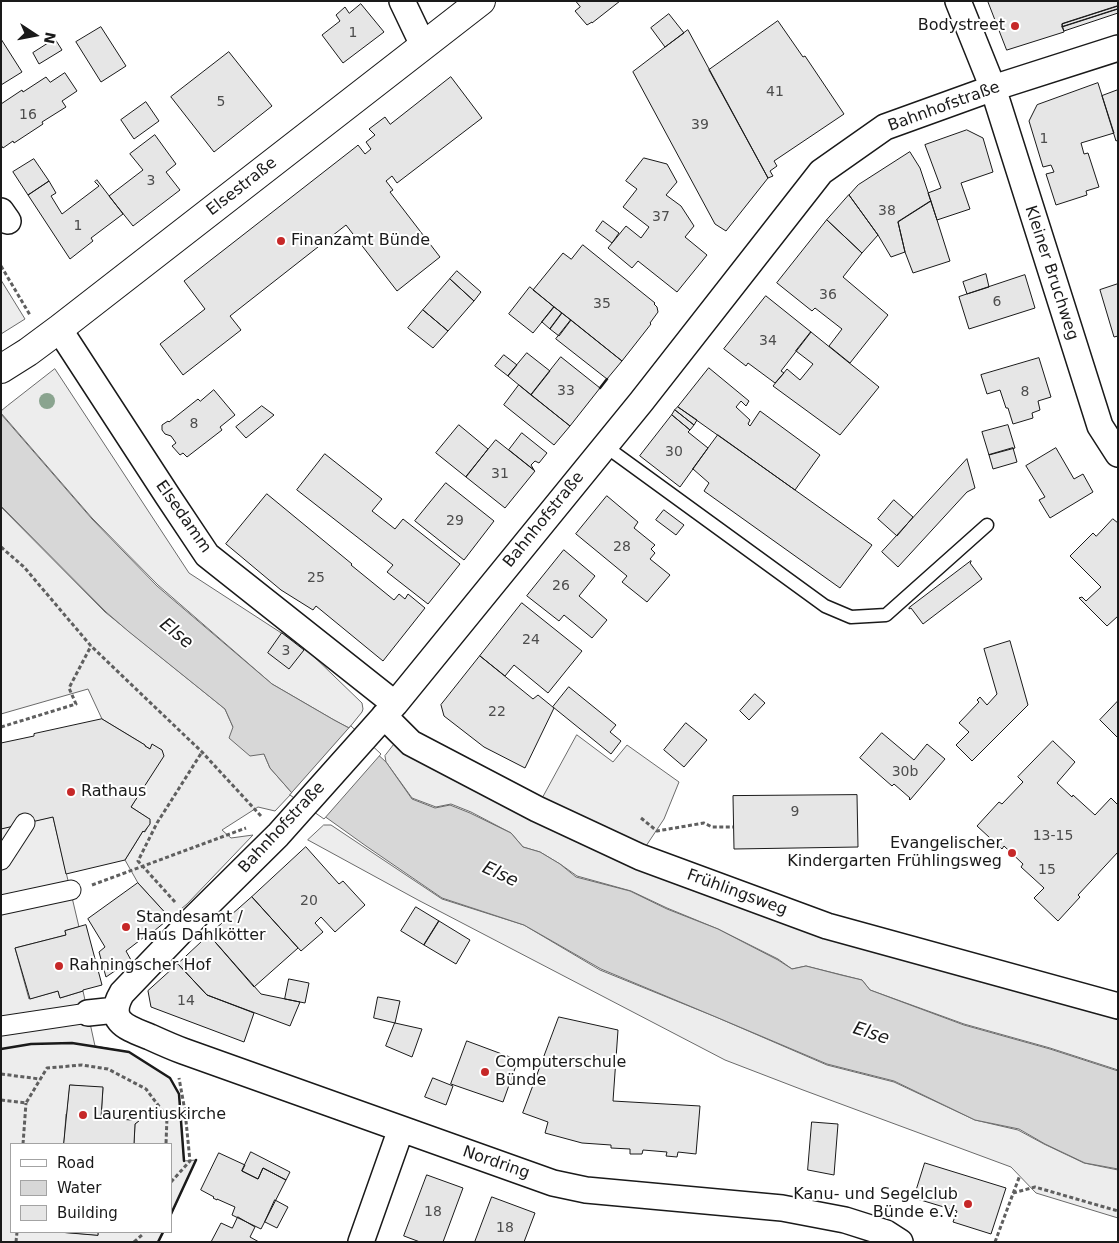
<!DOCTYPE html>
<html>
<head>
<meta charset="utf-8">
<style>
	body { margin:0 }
	#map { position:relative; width:1119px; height:1243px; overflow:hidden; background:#fff; font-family:"DejaVu Sans",sans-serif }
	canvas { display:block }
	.frame { position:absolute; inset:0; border:2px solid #1a1a1a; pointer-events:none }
	.legend { position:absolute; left:10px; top:1143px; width:162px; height:90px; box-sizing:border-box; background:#fff; border:1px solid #a3a3a3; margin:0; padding:6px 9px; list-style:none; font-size:15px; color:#1a1a1a }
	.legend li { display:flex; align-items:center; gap:10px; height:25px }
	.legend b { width:25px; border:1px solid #a3a3a3 }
	.north { position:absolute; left:10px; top:10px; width:50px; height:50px; -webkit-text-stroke:4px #fff; paint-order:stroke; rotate:101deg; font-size:14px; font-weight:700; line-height:20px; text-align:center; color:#1a1a1a }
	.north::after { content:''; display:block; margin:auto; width:18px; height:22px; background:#1a1a1a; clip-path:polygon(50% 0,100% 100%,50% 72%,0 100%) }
</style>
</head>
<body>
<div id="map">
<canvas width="1119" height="1243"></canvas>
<div class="frame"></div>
<ul class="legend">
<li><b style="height:6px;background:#fff"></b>Road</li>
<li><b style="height:14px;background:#d7d7d7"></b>Water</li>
<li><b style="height:14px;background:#e6e6e6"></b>Building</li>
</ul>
<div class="north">N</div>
</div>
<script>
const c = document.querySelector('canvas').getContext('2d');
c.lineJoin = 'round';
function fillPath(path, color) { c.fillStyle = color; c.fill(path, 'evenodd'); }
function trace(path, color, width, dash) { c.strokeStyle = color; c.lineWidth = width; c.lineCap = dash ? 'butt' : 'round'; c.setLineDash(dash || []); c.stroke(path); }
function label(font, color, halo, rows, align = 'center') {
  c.font = font + ' "DejaVu Sans",sans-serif'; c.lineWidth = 4; c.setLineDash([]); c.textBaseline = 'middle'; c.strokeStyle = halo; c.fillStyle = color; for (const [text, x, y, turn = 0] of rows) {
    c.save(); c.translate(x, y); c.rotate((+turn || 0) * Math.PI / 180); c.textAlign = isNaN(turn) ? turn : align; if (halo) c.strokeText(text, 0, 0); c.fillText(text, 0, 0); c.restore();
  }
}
const built = new Path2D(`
	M1,280L25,319L1,334Z
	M55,369L189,573L306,649L362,703L363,709L362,712L349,728L334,720L272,684L158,585L92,518L1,413V411L7,406Z
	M1,507L105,612L225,709L233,727L264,754L270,768L292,793L275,811L258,807L222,830L231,838L253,835L187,904L170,918L138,883L125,860L143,831L145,832L150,822L148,818L131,807L163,756L145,746V745L102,719L88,689L1,714Z
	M577,735L613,762L627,745L679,782L664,819L644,849L541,801Z
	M396,742L582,841L1118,1016V1070L1050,1048L964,1024L870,990L862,980L806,966L792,969L778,959L718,929L667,908L631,891L577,876L560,864L540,852L523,847L511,833L471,812L451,804L436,807L412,798L386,762L385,756Z
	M53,817L79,927L65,931L66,935L15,948L29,999L58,991L60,998L83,991L95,1046L129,1052L170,1078L179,1094L184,1161L196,1160L171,1215V1144H134L135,1124L140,1120L138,1117L132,1120L101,1118L103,1088L70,1085L67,1114H66L64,1144H11V1232H59L98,1235V1232H164L159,1242H1V829Z
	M324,825H331L442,899L524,925L600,970L716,1017L827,1065L894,1082L975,1120L1018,1130L1044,1144L1084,1163L1118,1170V1218L1036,1193L1011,1167L803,1090L725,1060L418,900L308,840Z`);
fillPath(built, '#ededed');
trace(built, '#6a6a6a', 1);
const water = new Path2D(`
	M1,414L92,519L157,586L272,684L334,720L349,728L386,762L412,799L435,808L450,805L470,813L511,833L523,847L540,852L560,864L576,877L630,891L667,909L718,929L778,960L792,969L806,966L841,975L862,980L870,990L964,1025L1050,1049L1118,1071V1169L1085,1163L1045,1144L1019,1129L975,1120L894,1081L827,1064L716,1017L601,969L524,925L442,898L366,846L292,793L270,768L264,754L250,756L229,738L233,727L225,709L128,631L106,612L1,506Z`);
fillPath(water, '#d7d7d7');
trace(water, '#6a6a6a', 1);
const pier = new Path2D(`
	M351,726L381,754L324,819L290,795Z`);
fillPath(pier, '#fff');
trace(pier, '#6a6a6a', 1);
const building = new Path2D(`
	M576,1H620L592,23V22L587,25L575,11L580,7Z
	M988,1H1118V6L1062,24L1064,32L1007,50Z
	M361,4L384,32L343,63L322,35L340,21L336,15L345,7L349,13Z
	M1118,6V9L1062,27V24Z
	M1118,9V13L1064,31L1062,27Z
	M669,14L684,33L665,47L651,28Z
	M778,21L803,57L805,56L844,114L774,161L777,166L770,171L773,176L768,178L709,70Z
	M101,27L126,66L101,82L76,42Z
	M688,30L768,178L726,231L715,224L633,72Z
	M1,39L22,72L1,85Z
	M55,39L62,50L39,64L33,53Z
	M229,52L272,106L214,152L171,97Z
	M65,73L77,91L62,101L66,107L42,122L43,124L14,143L13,141L3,148L1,145V104L22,90L23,92L46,77L50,82Z
	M451,77L482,118L397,183L392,176L386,181L393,190L390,192L440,257L397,291L346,225L230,316L241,330L183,375L160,344L205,309L184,281L357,146L358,145L365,154L371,149L366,142L375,135L369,129L385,117L390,124Z
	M1098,83L1114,133L1081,143L1084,154L1088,153L1099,187L1086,191L1087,195L1056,205L1046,174L1054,172L1051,165L1043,167L1029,121L1037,105Z
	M1118,90V140L1116,141L1102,96Z
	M146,102L159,121L134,139L121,120Z
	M967,130L983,138L993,172L961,183L970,209L937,220L928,193L941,188L925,145Z
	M155,135L176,164L166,172L180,190L133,226L109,196L143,170L130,154Z
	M910,152L920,168L931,201L898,222L905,252L891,257L878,235L849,195L858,185Z
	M644,158L667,164L677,182L666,195L681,206L694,226L685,237L707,255L677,292L638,261L632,268L608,248L626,226L641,238L649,227L623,207L637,189L626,181Z
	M34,159L49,181L28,195L13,172Z
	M97,180L123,214L91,238L93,241L70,259L28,195L49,181L56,193L51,196L62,214L99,186L95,182Z
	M849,195L878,235L862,253L827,220Z
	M931,201L950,261L913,273L905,252L898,222Z
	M827,220L862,253L843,277L888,315L850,363L829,346L842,329L815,308L812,311L777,283Z
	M603,221L619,233L612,243L596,231Z
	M583,245L655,303L654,304L657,307L658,312L650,323L651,324L622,361L533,290L563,253L571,259Z
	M457,271L481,292L474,301L450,279Z
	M986,274L989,287L967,294L963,282Z
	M1025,275L1035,308L969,329L959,297Z
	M450,279L474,301L448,331L423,310Z
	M1118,284V336L1114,337L1100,290Z
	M530,287L554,307L533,333L509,314Z
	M766,296L811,332L781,371L784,373L775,383L748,363L746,366L724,349Z
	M554,307L562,313L550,329L542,322Z
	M423,310L448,331L433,348L408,328Z
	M562,313L571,320L559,336L550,329Z
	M571,320L622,361L607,379L556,339Z
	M811,332L879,387L840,435L773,386L787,369L800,380L813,364L796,351Z
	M527,353L550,371L531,395L508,376Z
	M504,355L517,365L508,376L495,366Z
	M561,357L600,388L570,426L531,395Z
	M1039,358L1051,397L1038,401L1040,410L1032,413L1033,418L1013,424L1008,408H1006L1000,390L987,394L981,375Z
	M709,368L749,401L746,406L741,401L736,407L750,420L748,424L750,426L760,411L820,455L795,490L678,407Z
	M519,385L570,426L554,445L504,405Z
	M214,390L235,415L220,427L222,430L187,457L183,453L180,455L172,446L176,443L171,436L165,434L162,430V425L168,421L169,422L198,399L200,401Z
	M262,406L274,415L246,438L236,427Z
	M678,407L697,420L694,425L675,410Z
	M675,410L694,425L690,430L672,415Z
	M672,415L690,430L688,432L708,448L680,487L640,456Z
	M459,425L488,449L466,477L436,453Z
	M1008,425L1015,448L989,455L982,432Z
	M522,433L547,453L539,463L535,461L531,465L534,470L509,450Z
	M718,435L872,545L840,588L704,491L709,483L693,469Z
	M496,440L535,471L505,508L466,477Z
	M1013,448L1017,462L993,469L989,455Z
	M1056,448L1074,479L1083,474L1093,492L1050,518L1039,500L1045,497L1026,466Z
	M325,454L382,499L372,511L395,529L403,519L460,564L428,604L387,572L393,565L297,490Z
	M967,459L975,488L967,492L898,567L882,552Z
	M446,483L494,521L464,560L415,521Z
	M267,494L352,564L351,565L394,600L399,594L405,599L408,594L425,608L383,661L316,606L313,610L281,590L226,544Z
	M607,496L638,522L634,528L655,545L651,549L655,553L650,559L670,575L647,602L622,582L627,576L576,534Z
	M894,500L913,517L897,536L878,519Z
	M664,510L684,525L676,535L656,520Z
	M1113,519L1118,523V616L1107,626L1079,598L1082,597L1086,601L1101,587L1070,556L1093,533L1096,536Z
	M564,550L595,576L579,596L607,620L592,638L564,615L559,621L527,596Z
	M971,561V562L970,563L982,579L923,624L911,608L909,609V608Z
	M522,603L582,651L548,693L514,665L505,676L480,656Z
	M282,633L304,650L289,669L268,653Z
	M1010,641L1028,705L972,761L956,745L969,732L959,723L979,702L977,700L980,697L987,705L997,694L984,649Z
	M480,656L533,699L538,695L554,708L525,768L484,747L444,716L441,705Z
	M569,687L616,725L610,732L621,741L611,754L553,707Z
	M755,694L765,703L749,720L740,711Z
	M1118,701V738L1100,720Z
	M102,719L145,745V746L150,749L152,744L162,750L164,756L131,807L148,818L150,819V824L144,832L143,831L125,860L66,874L53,817L1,829V743L34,736V734Z
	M686,723L707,740L684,767L664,750Z
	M882,733L914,760L927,744L945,759L910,800L909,799L910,798L894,784L892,786L860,758Z
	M1053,741L1075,762L1057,783L1072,797L1073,795L1095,815L1111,798L1118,805V852L1078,895L1080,897L1058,921L1034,898L1044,888L1021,867L1023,864L1004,846L1002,849L977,826L999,802L1002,804L1023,782L1018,777Z
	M857,795L858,847L734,849L733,796Z
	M306,847L339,884L343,881L365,905L335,932L321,917L315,923L323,932L301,951L252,897Z
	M138,883L170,918L149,935L148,934L126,951L131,960L106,977L99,952L105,947L88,919Z
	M252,897L298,948L254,987L209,935Z
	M416,907L439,921L424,945L401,931Z
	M439,921L470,940L456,964L424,945Z
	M86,925L102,985L83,990V991L60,998L58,991L30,999L15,948L66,935L65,931Z
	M209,935L261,994L300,1002L290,1026L207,995L178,964Z
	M178,964L207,995L254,1013L244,1042L151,1007L148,991Z
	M289,979L309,983L305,1003L285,999Z
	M378,997L400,1001L395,1023L374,1018Z
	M559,1017L618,1030L613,1101L700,1106L696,1154L678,1152L677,1157L666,1156L667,1152L643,1150L642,1154H630V1149L611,1148V1145L582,1143L545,1133L548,1122L523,1113Z
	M395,1023L422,1029L412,1057L386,1046Z
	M467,1041L518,1060L503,1102L451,1084Z
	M433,1078L453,1086L446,1105L425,1097Z
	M70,1085L103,1087L101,1118L132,1120L138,1116L140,1120L135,1124L134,1144H64Z
	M812,1122L838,1124L834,1175L808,1170Z
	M251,1152L290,1172L286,1180L263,1168L258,1179L242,1171Z
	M219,1153L245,1165L242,1171L258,1179L263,1168L286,1180L261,1229L232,1215L235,1207L217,1199V1200L213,1198L214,1197L201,1190Z
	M925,1163L1006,1188L991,1234L953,1222L957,1211L914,1198Z
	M427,1175L463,1188L443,1242H420L404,1236Z
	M492,1197L535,1213L524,1242H475Z
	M275,1200L288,1207L277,1228L265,1222Z
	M238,1217L255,1227L250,1237L259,1242H211L221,1223L232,1228Z
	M59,1232H98V1235Z`);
fillPath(building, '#e6e6e6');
trace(building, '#1a1a1a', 1);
const service = new Path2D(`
	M605,446L825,606L851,617L886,615L987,525`);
const pedestrian = new Path2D(`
	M1,860L25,823
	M1,905L71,890
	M1,1026L88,1013`);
const minor = new Path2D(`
	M402,1L423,45
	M958,1L993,88L1100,426L1118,454
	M1,211L8,221
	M59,329L167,495L207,555L395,704
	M384,716L411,743L537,809L640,857L827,926L1118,1006
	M88,1013L116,1010
	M361,1242L401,1129
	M900,1242L886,1233L845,1220L782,1208L586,1190L553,1183L183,1051C172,1047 161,1042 150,1037C128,1028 105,1022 122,993L191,921L278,835L395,704L641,402L821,172L885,127L993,88L1118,48`);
const tertiary = new Path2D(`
	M1,369L28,352L59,329L481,1`);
trace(service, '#1a1a1a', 15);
trace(pedestrian, '#1a1a1a', 21);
trace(minor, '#1a1a1a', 28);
trace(tertiary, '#1a1a1a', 30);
trace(new Path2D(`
	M1,266L30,315
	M1,547L24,567L91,646L202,752L261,816
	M1,727L76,704L69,688L91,646
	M641,818L657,831L704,823L712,827H733
	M92,885L246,828
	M175,902L138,861L157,823L202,752
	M1,1074L40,1079
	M1,1100L26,1103L47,1068L82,1065L108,1069L146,1089L167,1117L166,1144
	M23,1144L26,1103
	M171,1182L190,1161L185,1111L179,1078
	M1013,1193L1035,1187L1118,1211
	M16,1242L17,1232
	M134,1242L142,1235L143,1232
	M995,1242L1020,1175`), '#5f5f5f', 3, [4, 2.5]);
trace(service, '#fff', 12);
trace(pedestrian, '#fff', 19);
trace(minor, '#fff', 25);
trace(tertiary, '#fff', 28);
trace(new Path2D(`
	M600,388L607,379
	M1,1049L31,1044L72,1043L129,1052L170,1078L179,1094L184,1161
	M171,1214L196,1160
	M158,1242L163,1232`), '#1a1a1a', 2.5);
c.fillStyle = '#8aa48f';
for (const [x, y] of [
	[47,401]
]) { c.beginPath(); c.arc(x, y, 8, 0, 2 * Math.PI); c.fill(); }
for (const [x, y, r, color] of [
	[1015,26,5,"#c62828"],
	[281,241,5,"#c62828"],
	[71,792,5,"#c62828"],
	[1012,853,5,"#c62828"],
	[126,927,5,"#c62828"],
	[59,966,5,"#c62828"],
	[485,1072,5,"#c62828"],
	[83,1115,5,"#c62828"],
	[968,1204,5,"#c62828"]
]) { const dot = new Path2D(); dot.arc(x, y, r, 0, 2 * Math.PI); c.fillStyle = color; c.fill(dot); trace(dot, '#fff', 2); }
label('14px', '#4d4d4d', null, [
	["1",353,33],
	["41",775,92],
	["5",221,102],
	["16",28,115],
	["39",700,125],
	["1",1044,139],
	["3",151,181],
	["38",887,211],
	["37",661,217],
	["1",78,226],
	["36",828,295],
	["6",997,302],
	["35",602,304],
	["34",768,341],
	["33",566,391],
	["8",1025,392],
	["8",194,424],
	["30",674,452],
	["31",500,474],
	["29",455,521],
	["28",622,547],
	["25",316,578],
	["26",561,586],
	["24",531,640],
	["3",286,651],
	["22",497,712],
	["30b",905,772],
	["9",795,812],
	["13-15",1053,836],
	["15",1047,870],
	["20",309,901],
	["14",186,1001],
	["18",433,1212],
	["18",505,1228]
]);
label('16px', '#1a1a1a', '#fff', [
	["Bodystreet",1005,26,"right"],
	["Finanzamt Bünde",291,241],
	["Rathaus",81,792],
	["Evangelischer",1002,844,"right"],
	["Kindergarten Frühlingsweg",1002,862,"right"],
	["Standesamt /",136,918],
	["Haus Dahlkötter",136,936],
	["Rahningscher Hof",69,966],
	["Computerschule",495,1063],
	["Bünde",495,1081],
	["Laurentiuskirche",93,1115],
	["Kanu- und Segelclub",958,1195,"right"],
	["Bünde e.V.",958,1213,"right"]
], 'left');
label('16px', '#1a1a1a', '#fff', [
	["Bahnhofstraße",944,107,-20],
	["Elsestraße",242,187,-38],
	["Kleiner Bruchweg",1051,273,72],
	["Elsedamm",183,517,55],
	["Bahnhofstraße",544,520,-51],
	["Bahnhofstraße",282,828,-47],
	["Frühlingsweg",737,893,20],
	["Nordring",496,1163,19]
]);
label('italic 18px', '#1a1a1a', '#fff', [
	["Else",176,634,39],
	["Else",500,875,25],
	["Else",871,1034,18]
]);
</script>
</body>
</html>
